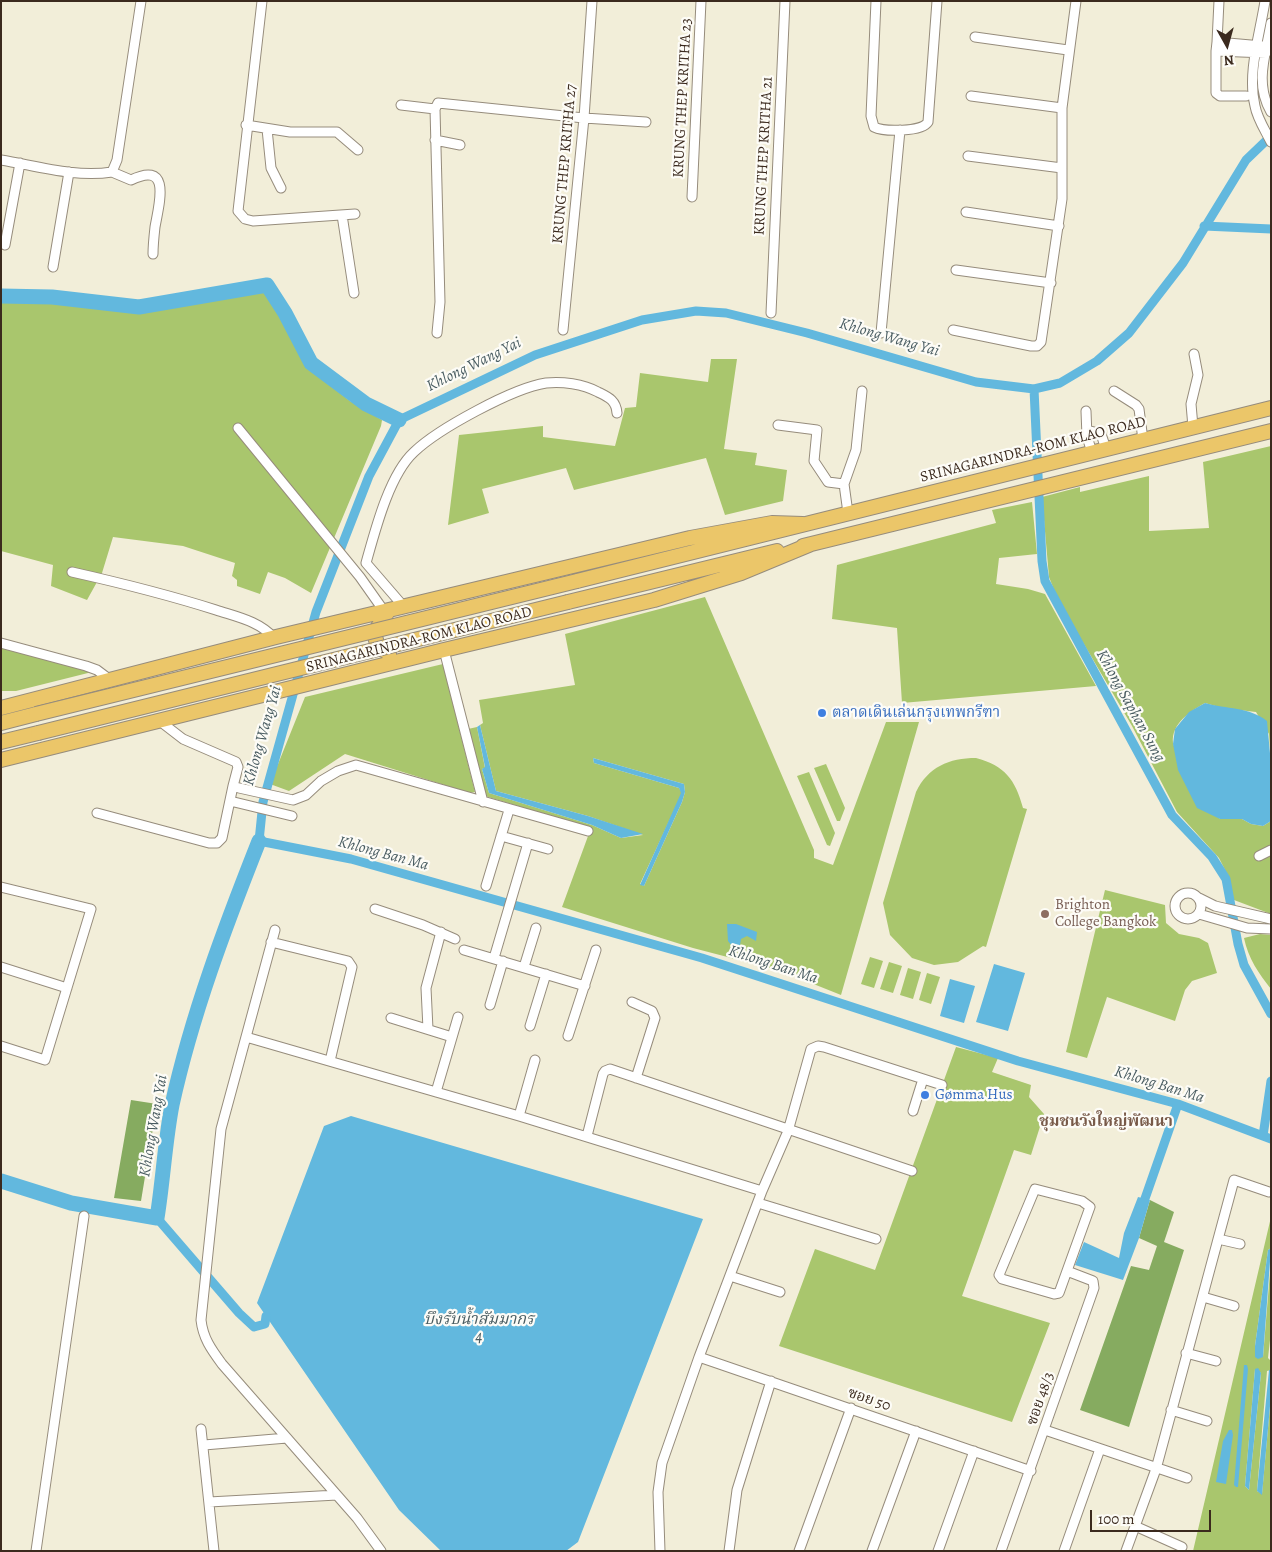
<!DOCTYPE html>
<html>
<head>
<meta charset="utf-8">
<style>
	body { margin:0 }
	#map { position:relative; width:1272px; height:1552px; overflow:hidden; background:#f2eed9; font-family:Alegreya,serif }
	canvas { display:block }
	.frame { position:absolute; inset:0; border:2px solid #3b2a1e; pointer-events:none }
	.north { position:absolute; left:1202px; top:20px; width:50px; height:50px; -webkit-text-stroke:4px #fdfcf7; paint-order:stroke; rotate:173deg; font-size:14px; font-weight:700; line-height:20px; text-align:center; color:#3b2a1e }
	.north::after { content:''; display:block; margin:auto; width:18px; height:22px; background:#3b2a1e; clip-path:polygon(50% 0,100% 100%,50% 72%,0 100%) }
	.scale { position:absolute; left:1090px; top:1510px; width:121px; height:22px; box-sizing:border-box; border:2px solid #3b2a1e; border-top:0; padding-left:6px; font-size:15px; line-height:18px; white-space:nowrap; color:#3b2a1e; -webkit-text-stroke:4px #fdfcf7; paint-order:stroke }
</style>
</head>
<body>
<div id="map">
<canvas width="1272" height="1552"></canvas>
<div class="frame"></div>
<div class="north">N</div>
<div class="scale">100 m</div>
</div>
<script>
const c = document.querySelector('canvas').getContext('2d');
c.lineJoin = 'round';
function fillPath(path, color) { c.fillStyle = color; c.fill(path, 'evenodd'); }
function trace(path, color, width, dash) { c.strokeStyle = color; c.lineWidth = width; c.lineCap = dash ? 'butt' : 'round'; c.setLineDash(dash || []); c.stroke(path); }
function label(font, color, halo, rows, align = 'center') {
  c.font = font + ' Alegreya,"Noto Serif Thai",serif'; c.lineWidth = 4.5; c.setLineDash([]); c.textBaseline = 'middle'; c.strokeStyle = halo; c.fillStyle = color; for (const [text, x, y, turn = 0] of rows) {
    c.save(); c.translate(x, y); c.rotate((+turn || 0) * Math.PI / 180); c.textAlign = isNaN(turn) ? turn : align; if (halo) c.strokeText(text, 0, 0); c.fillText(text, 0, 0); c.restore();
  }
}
fillPath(new Path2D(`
	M259,289L267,290L309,369L350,401L382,420L381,426L311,593L285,578L268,572L260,594L237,586V580L232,576L235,563L183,546L113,537L102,573L87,600L51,586L53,565L1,551V302L17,299L149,312Z
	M711,359H737L724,449L757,453L755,465L787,470L783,501L725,515L706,458L574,490L566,468L482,489L489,513L448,525L459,435L543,426V437L615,446L625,408L636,407L640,373L708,382Z
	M1271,446V764L1269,734L1256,712L1222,708L1205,703C1191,711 1171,723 1173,743C1175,752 1213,807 1220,819H1242L1251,824L1263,826L1271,821V914L1234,900L1227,874L1219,858L1177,812L1132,726L1058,600L1049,577L1042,497L1080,487V492L1149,476V531L1209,528L1203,462Z
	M1032,502L1037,554L999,558L996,584L1028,589L1045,594L1096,686L902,703L897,628L832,619L837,565L996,523L992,510Z
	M705,597L814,850V858L833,865L886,722H919L841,995L781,971L693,948L562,907L591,828L485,796L468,729L477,727L485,768L482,769L489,793L592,825L621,838L643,835L588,816L496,791L480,725L483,723L479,700L575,685L565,634ZM593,758L684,784L685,792L682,802L644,886L640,884L682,793L679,788L594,763Z
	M1,647L92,672L16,691H1Z
	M443,664L475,792L470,793L345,754L289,791L270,784L305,697Z
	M976,758C1005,766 1015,779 1023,808L1027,809L986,947L983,946L958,962L934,965L912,958L890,935L883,903L916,792C928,767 949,758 976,758Z
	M826,764L845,808L840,821H837L814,768Z
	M809,772L835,833L830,846L827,845L797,776Z
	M1105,890L1165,905L1166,923L1179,934L1199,938L1208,943L1217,973L1192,981L1185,990L1175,1021L1107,997L1087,1058L1066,1052Z
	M1260,934L1271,935V989C1259,974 1248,958 1244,938Z
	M870,957L883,961L874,988L861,984Z
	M889,962L902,966L893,993L880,989Z
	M908,968L921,972L913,999L900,995Z
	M927,973L940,977L931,1004L919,1000Z
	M956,1047L998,1058L992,1072L1031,1085L1029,1097L1044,1114L1031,1155L1014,1150L962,1296L1050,1323L1012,1422L779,1346L815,1249L875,1270Z
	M1271,1217V1248L1268,1250L1255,1346L1263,1357L1271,1260V1331L1268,1358L1271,1361V1370L1267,1371L1257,1491L1262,1494L1271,1395V1551H1193ZM1255,1369L1261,1373L1249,1490L1245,1486Z`), '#a9c66d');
fillPath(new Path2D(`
	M131,1100L157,1104L141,1201L114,1198Z
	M1150,1200L1174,1212L1164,1242L1184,1250L1129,1427L1080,1410L1131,1266L1149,1270L1157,1246L1139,1238Z`), '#86ab60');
fillPath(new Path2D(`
	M1205,703C1226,709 1250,707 1267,721L1271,764V821L1263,826L1251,824L1242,819H1220L1197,808L1178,770L1173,744L1175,729L1189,712Z
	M480,725L496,791L588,816L643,834L621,838L592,825L489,793L482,769L485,767L477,727Z
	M593,758L684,784L685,792L682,802L644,886L640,885L681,793L679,788L594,763Z
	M727,924H736L757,932L756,941L747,936L741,939L740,945L732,946L728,941Z
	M994,964L1025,973L1008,1031L976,1022Z
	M950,979L975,986L964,1023L940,1016Z
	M351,1116L703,1219L578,1542L566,1551H441L399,1510L257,1303L324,1126Z
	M1138,1197L1150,1200L1139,1238L1123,1280L1075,1265L1084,1242L1119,1258L1124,1233Z
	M1271,1248L1263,1357L1258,1359L1255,1357V1346L1268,1250Z
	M1244,1365H1247L1248,1369L1238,1487H1236L1234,1485Z
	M1258,1368L1261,1373L1249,1490L1245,1486L1255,1369Z
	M1269,1370H1271V1395L1262,1495L1257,1491Z
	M1229,1430H1232L1233,1435L1226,1484L1216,1482L1223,1441Z`), '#62b8de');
trace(new Path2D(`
	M1271,136L1246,160L1183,263L1129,333L1097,361L1060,383L1034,389L976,382L807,333L726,313L696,311L642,320L535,355L399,420L369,476L316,612L263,802L259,841L351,859L702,958L1018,1061L1178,1104L1271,1139
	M1204,226L1271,229
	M1034,389L1042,561L1045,581L1172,815L1212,857L1226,879L1238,944L1244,965L1271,1014
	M1263,1136L1271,1081
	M1141,1210L1178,1104
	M157,1218L239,1313L254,1327L265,1324L266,1316`), '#62b8de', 9);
trace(new Path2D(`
	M1,296L52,297L139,307L267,285L285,313L311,363L366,404L399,420
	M1,1181L71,1203L157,1218C163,1181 165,1141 172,1105C192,1014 225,927 259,841`), '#62b8de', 15);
const street = new Path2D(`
	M262,1L238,211L245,219L253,221L355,214
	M876,1L871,116L874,127C884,132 922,132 928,122L937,1
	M1265,1C1260,34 1247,73 1255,106C1257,118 1265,130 1271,142
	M1271,23C1266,54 1254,83 1271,112
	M975,37L1068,50
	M1217,42L1219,1
	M1216,51L1217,42L1262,46
	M971,96L1062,108
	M1246,96H1220L1216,93V51L1266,53
	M401,105L435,109
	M246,125L290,132H337L358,150
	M267,129L271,168L281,188
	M435,140L460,145
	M968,156L1062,168
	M1,160C37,166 76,178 112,172L117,160L141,1
	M112,172L131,180C172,160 159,204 155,227C154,236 153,245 153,254
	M692,197L701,1
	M966,212L1059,226
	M342,215L354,293
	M5,245L20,163
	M53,267L69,172
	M956,270L1051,283
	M771,313L785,1
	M563,330L584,118L592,1
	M953,330L1031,346H1037L1041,342L1062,199V108L1076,1
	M437,333L440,302L435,109L438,103L584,118L646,122
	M881,333L900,130
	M1114,391L1136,405L1139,409L1143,440
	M1086,411L1087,437L1092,452
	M778,425L817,430L814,461L828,482L844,484
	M1193,427L1191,404L1198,375L1194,354
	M238,428L360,577L384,611
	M1087,430L1101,434L1106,449
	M848,513L844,484L856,450L862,391
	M72,572C121,583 169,595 216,610C237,617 259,621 274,638
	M404,607L366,563C375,531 389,475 414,452C438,429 513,388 546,383C562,381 583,384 598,392C608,397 616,400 617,413
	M1,643L86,666L97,670L109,679
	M444,650L483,802
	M161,722L183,739L236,762L238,767L233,786L239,788L293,800L306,795L321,781L338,771L356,765L588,831
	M230,801L292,816
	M97,813L209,843H217L222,838L233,786
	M501,836L548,849
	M1259,856L1271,850
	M486,886L509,810
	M1,887L91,909L45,1060L1,1046
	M1175 906a13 13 0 1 1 26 0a13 13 0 1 1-26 0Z
	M1199,898L1215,906L1271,919
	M375,909L423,925L455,939
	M1199,914L1247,928L1271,929
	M275,930L221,1129L201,1320C203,1338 211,1349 222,1364L357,1518L381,1551
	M271,942L348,961L352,967L330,1061
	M464,950L585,986
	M494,958L528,843
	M1,967L67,988
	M524,967L536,928
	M632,1002L652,1011L655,1018L636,1078
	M490,1005L503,961
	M391,1018L452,1037
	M530,1026L546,974
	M428,1029L426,988L441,932
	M568,1036L596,950
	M246,1037L519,1116L762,1191
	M436,1092L458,1017
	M913,1111L923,1079
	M519,1116L535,1060
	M587,1136L603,1074L605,1071L610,1069L912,1171
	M1035,1189L1082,1201L1090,1207L1059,1293L1054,1294L1002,1279L999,1275Z
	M758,1203L876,1239
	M1218,1239L1240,1244
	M730,1276L780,1292
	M1203,1297L1234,1306
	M1186,1353L1216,1361
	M699,1357L1031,1471
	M1171,1410L1207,1421
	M201,1429L214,1551
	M1045,1430L1187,1478
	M204,1445L287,1438
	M209,1502L337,1495
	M1135,1526L1182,1547
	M36,1551L84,1216
	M660,1551L658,1492L662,1463L699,1357L762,1191L788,1131L811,1049L818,1046L824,1047L942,1085
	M729,1551L737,1490L771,1381
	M799,1551L851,1408
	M872,1551L916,1431
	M938,1551L974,1451
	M1001,1551L1094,1288L1093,1281L1067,1271
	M1064,1551L1100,1449
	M1126,1551L1156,1469L1234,1180L1269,1192`);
const primary = new Path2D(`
	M803,546L1271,431
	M577,581L1271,408
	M568,602L777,551
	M389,653L378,647L374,633L389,610
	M1,708L276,637L690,538L772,523L803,524
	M1,723L36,714
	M1,742L38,733
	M1,760L444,650L654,600L741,573L811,544`);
trace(street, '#968c7c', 11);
trace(primary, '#968c7c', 16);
trace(street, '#fff', 9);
trace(primary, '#ebc669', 14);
const primaryBridge = new Path2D(`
	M36,714L577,581
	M38,733L568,602`);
trace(primaryBridge, '#968c7c', 16, []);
trace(primaryBridge, '#ebc669', 14);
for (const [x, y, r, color] of [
	[822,713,5,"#3f7fe0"],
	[1045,914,5,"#8d6e63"],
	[925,1095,5,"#3f7fe0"]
]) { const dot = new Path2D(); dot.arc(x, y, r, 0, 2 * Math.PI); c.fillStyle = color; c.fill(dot); trace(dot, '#fdfcf7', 2); }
label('15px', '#3b2a1e', '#fdfcf7', [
	["KRUNG THEP KRITHA 23",683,98,-87],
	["KRUNG THEP KRITHA 21",764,156,-87],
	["KRUNG THEP KRITHA 27",565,164,-85],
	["SRINAGARINDRA-ROM KLAO ROAD",1033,450,-14],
	["SRINAGARINDRA-ROM KLAO ROAD",419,640,-14],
	["ซอย 48/3",1041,1399,-71],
	["ซอย 50",869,1400,19]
]);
label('15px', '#366cbe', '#fdfcf7', [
	["ตลาดเดินเล่นกรุงเทพกรีฑา",832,713],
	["Gømma Hus",935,1095]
], 'left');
label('15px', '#785e54', '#fdfcf7', [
	["Brighton",1055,905],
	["College Bangkok",1055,922]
], 'left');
label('italic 16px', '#495c61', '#fdfcf7', [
	["Khlong Wang Yai",889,338,16],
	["Khlong Wang Yai",474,365,-26],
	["Khlong Saphan Sung",1130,706,61],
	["Khlong Wang Yai",263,736,-74],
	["Khlong Ban Ma",383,854,15],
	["Khlong Ban Ma",773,965,18],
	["Khlong Ban Ma",1159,1085,17],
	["Khlong Wang Yai",154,1126,-80],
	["บึงรับน้ำสัมมากร",479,1320],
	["4",479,1338]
]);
label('bold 16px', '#785a49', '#fdfcf7', [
	["ชุมชนวังใหญ่พัฒนา",1106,1122]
]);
</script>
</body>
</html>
